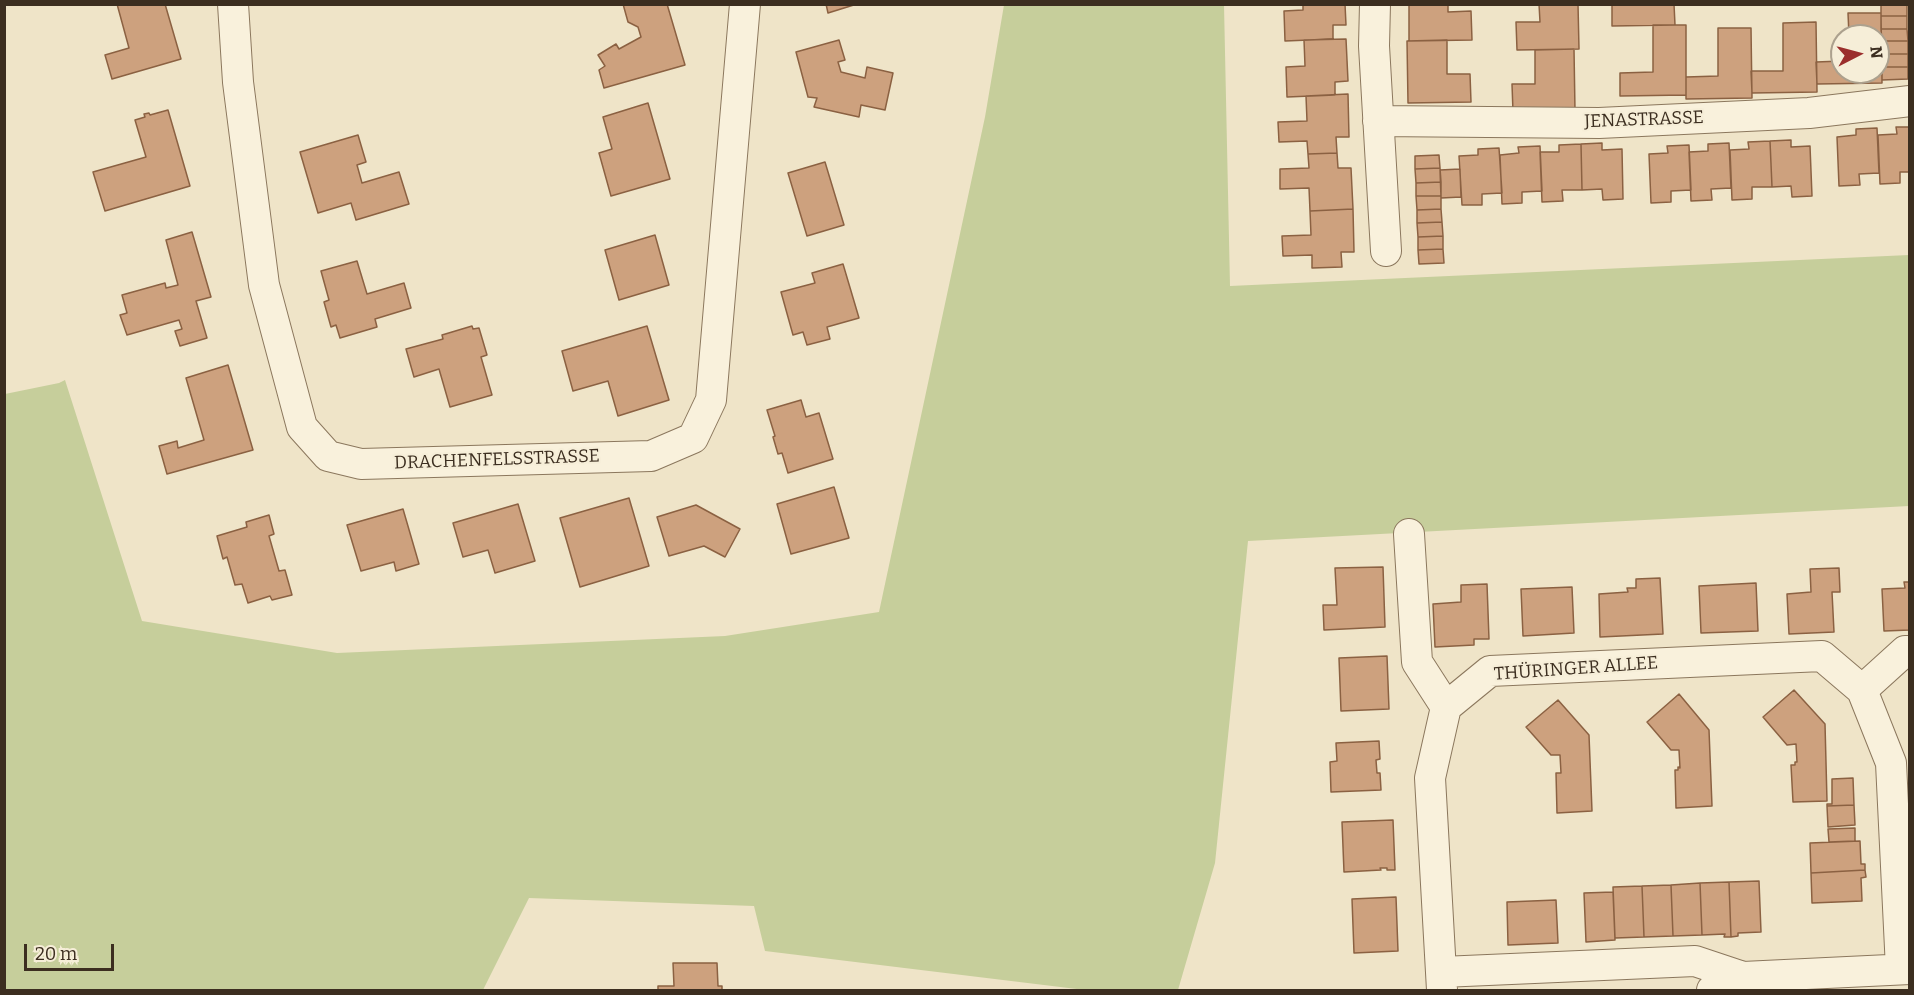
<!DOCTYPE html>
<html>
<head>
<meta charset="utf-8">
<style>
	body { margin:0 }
	#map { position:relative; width:1914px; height:995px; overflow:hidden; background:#efe4c8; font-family:Bitter,serif }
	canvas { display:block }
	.frame { position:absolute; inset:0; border:6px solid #3c2e20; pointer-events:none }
	.north { position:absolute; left:1830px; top:24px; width:60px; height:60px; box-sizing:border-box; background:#f6eed8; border:2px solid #aca18e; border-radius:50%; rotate:84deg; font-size:16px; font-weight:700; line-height:24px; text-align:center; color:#3c2e20 }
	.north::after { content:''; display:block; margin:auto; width:21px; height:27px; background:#9b2e2c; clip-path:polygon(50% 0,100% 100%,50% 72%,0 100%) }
	.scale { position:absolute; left:24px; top:944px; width:90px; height:27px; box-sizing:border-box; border:3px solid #3c2e20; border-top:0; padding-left:8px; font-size:18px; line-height:21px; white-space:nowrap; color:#3c2e20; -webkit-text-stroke:4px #f6eed8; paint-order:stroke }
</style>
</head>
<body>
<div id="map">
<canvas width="1914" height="995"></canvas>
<div class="frame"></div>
<div class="north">N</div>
<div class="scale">20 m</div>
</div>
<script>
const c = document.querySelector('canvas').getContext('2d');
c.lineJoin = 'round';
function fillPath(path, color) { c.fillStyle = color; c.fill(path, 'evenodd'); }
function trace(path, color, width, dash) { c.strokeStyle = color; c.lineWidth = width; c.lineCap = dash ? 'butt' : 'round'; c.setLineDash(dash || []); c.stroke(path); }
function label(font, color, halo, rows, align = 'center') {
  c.font = font + ' Bitter,serif'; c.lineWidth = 4.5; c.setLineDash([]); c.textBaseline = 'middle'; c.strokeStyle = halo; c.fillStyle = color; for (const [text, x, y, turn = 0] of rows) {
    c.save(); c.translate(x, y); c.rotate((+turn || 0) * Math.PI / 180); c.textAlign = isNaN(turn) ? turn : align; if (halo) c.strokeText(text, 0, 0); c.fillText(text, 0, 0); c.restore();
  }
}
fillPath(new Path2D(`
	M1004,5H1224L1230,286L1909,255V506L1248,541L1215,863L1178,990H1085L765,951L754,906L529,898L483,990H5V394L59,383L65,380L142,621L337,653L725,636L879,612L985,117Z`), '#c6ce9b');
const building = new Path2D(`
	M117,4H165L181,59L112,79L105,55L129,48Z
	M623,4H667L685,65L604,88L599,70L605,66L598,55L616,44L619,49L641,37L638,27L628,22Z
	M826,4H857L828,13Z
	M1303,4H1345L1346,25H1333V39L1285,41L1284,11L1303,10Z
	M1409,4H1448V12L1471,11L1472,40L1409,41Z
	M1539,4H1578L1579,49L1517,50L1516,22H1540Z
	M1612,4H1674L1675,25L1612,26Z
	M1881,4H1907V16H1881Z
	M1848,13H1881L1882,83L1817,84L1816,62L1842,61V72H1878V36H1849Z
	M1881,16H1907V29H1881Z
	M1816,22L1817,92L1752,93L1751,71H1783V23Z
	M1653,25H1686V95L1620,96V73L1653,72Z
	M1718,28H1751L1752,98L1686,99V77L1718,76Z
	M1881,29H1907L1908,41H1882Z
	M1346,39L1348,81L1335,82V95L1287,97L1286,67L1305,66L1304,40Z
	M839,40L845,60L838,62L841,72L865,78L867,67L893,73L885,110L861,105L859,117L814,107L817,98L808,97L796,52Z
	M1447,40V74H1470L1471,102L1408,103L1407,41Z
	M1882,41H1908V54H1882Z
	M1574,49L1575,111L1513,112L1512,84H1535V50Z
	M1882,54H1908V67H1882Z
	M1882,67H1908V79L1882,80Z
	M1348,94L1349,137H1336L1337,153L1308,154L1307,141L1279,142L1278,122L1307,121L1306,96Z
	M648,103L670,179L611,196L599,153L612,149L603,117Z
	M168,110L190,186L105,211L93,172L146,157L135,120L145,117L144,114L149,113L150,115Z
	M1896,127H1910V172H1900V183L1880,184L1878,135L1897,134Z
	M1877,128L1879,173L1859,174L1860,185L1839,186L1837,137L1856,135V129Z
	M358,135L366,162L357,165L362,183L399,172L409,204L356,220L351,203L318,213L300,152Z
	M1791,140V147L1810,146L1812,196L1792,197L1791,186L1772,187L1770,141Z
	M1770,141L1772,187H1752V199L1732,200L1730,150L1749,149L1748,142Z
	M1602,143V150L1622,149L1623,199L1603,200L1602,189L1582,190L1581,144Z
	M1729,143L1731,188L1711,189L1712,200L1691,201L1689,152L1708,151V144Z
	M1581,144L1582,190H1562L1563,201L1542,202L1540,152H1559V145Z
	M1689,145L1691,190L1671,191V202L1651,203L1649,154L1668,153L1667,146Z
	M1540,146L1542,191L1522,192V203L1502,204L1500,155L1519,153L1518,147Z
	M1499,148L1502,193L1482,194V205H1462L1459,156L1478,155V149Z
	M1337,153L1338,168H1351L1353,209L1310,211L1309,188L1280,189V169L1309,168L1308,154Z
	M1439,155L1440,168L1415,169V156Z
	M825,162L844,225L807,236L788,173Z
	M1440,168L1441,182L1416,183L1415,169Z
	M1460,169L1461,197L1441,198L1440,170Z
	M1441,182V196H1416V183Z
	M1416,196H1441V209L1417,210Z
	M1353,209L1354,252H1341L1342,267L1312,268V255L1283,256L1282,236L1311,235L1310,211Z
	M1441,209L1442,222L1417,223V210Z
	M1442,222L1443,236L1418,237L1417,223Z
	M192,232L211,297L196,301L207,338L180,346L175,331L182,329L179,320L127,335L120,315L127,313L122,295L165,283L166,288L178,285L166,240Z
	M655,235L669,285L619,300L605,250Z
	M1443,236V249L1418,250V237Z
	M1443,249L1444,263L1419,264L1418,250Z
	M357,261L367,294L404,283L411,308L375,319L377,327L340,338L336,325L331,327L324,302L329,300L321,271Z
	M843,264L859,318L827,327L830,339L807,345L803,332L793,335L781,292L815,283L812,273Z
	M472,326L473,329L479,328L487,355L481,357L492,395L450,407L439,369L414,377L406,349L443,339L442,335Z
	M647,326L669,400L618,416L608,381L573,391L562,351Z
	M228,365L253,450L167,474L159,446L177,441L178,448L204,440L186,378Z
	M801,400L806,417L819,413L833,459L788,473L782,453L778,454L773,437L775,436L767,410Z
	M834,487L849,538L791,554L777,504Z
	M629,498L649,566L580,587L560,518Z
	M518,504L535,561L495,573L488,550L463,557L453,523Z
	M696,505L740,529L725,557L704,546L669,556L657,517Z
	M403,509L419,564L396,571L394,562L361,571L347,525Z
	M269,515L274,534L269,536L279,571L285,570L292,595L272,600L270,596L248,603L242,584L235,585L227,557L223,559L217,536L247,527L246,522Z
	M1383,567L1385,627L1324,630L1323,605H1337L1335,568Z
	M1839,568L1840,592H1832L1834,632L1789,634L1787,594L1811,592L1810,569Z
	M1660,578L1663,634L1600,637L1599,594L1628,592L1627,588H1636V579Z
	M1904,582H1910V630L1884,631L1882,589L1905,588Z
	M1756,583L1758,631L1701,633L1699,586Z
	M1487,584L1489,639H1474V645L1435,647L1433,604L1461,602V585Z
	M1572,587L1574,633L1523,636L1521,589Z
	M1387,656L1389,709L1341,711L1339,658Z
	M1794,690L1825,724L1827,801L1793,802L1791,765H1795V762H1797L1796,744L1787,745L1763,717Z
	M1679,694L1709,730L1712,806L1676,808L1675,770H1678V767L1680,768L1679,750H1671L1647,722Z
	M1558,700L1589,735L1592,811L1557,813L1556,773H1561L1560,755H1551L1526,727Z
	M1379,741L1380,759L1376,760L1377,773H1380L1381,790L1331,792L1330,762L1337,761L1336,743Z
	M1853,778L1854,805L1827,806V804H1832V779Z
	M1854,805L1855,825L1828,827L1827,806Z
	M1393,820L1395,870H1387V868H1380L1381,870L1344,872L1342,822Z
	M1855,828V841L1829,842L1828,829Z
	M1860,841L1861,864H1865V870L1811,873L1810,843Z
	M1865,870L1866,877L1861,878L1862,901L1812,903L1811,873Z
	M1759,881L1761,932L1738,933V936L1731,937L1729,882Z
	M1729,882L1731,937H1724L1725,934L1702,935L1700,883Z
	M1700,883L1702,935L1673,936L1671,885Z
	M1671,885L1673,936L1644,937L1642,886Z
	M1642,886L1644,937L1615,938L1613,887Z
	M1613,892L1615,940L1586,942L1584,893Z
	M1396,897L1398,951L1354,953L1352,899Z
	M1556,900L1558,943L1508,945L1507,902Z
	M673,963H717L718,986H722V990H658V986H674Z`);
fillPath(building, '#cda17e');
trace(building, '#8b6142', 1.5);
const minor = new Path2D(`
	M233,4L238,82L264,285L302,427L328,456L361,464L651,456L693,438L711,400L745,4
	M1375,4L1374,46L1386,251
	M1378,121L1599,123L1809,113L1910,101
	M1409,534L1417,662L1446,707
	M1862,690L1891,763L1901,969
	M1442,972L1695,961L1743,977
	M1442,990L1430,778L1446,707L1490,671L1822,656L1862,690L1905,651H1910
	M1712,990L1743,977L1910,969`);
trace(minor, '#8b775d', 32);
trace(minor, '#f9f1dc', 30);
label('18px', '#3c2e20', '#f6eed8', [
	["JENASTRASSE",1644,120,-2],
	["DRACHENFELSSTRASSE",497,460,-2],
	["THÜRINGER ALLEE",1576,669,-4]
]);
</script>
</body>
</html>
